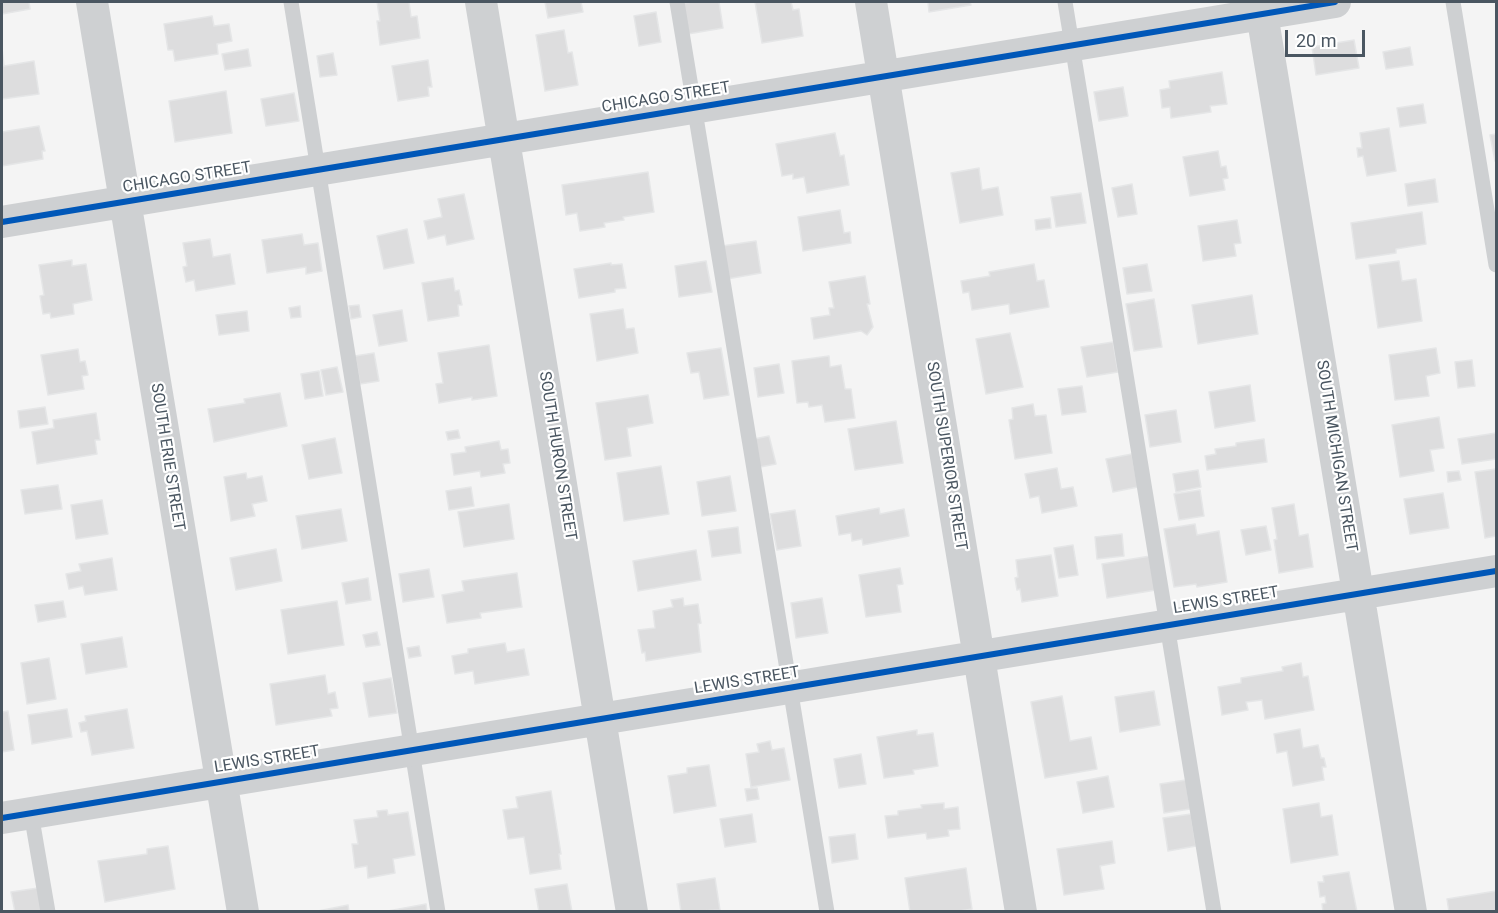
<!DOCTYPE html>
<html>
<head>
<meta charset="utf-8">
<style>
	body { margin:0 }
	#map { position:relative; width:1498px; height:913px; overflow:hidden; background:#f4f4f4; font-family:Roboto,sans-serif }
	canvas { display:block }
	.frame { position:absolute; inset:0; border:3px solid #4a5661; pointer-events:none }
	.scale { position:absolute; left:1285px; top:30px; width:80px; height:27px; box-sizing:border-box; border:3px solid #4a5661; border-top:0; padding-left:8px; font-size:18px; line-height:21px; white-space:nowrap; color:#4a5661; -webkit-text-stroke:4px #fff; paint-order:stroke }
</style>
</head>
<body>
<div id="map">
<canvas width="1498" height="913"></canvas>
<div class="frame"></div>
<div class="scale">20 m</div>
</div>
<script>
const c = document.querySelector('canvas').getContext('2d');
c.lineJoin = 'round';
function fillPath(path, color) { c.fillStyle = color; c.fill(path, 'evenodd'); }
function trace(path, color, width, dash) { c.strokeStyle = color; c.lineWidth = width; c.lineCap = dash ? 'butt' : 'round'; c.setLineDash(dash || []); c.stroke(path); }
function label(font, color, halo, rows, align = 'center') {
  c.font = font + ' Roboto,sans-serif'; c.lineWidth = 4.5; c.setLineDash([]); c.textBaseline = 'middle'; c.strokeStyle = halo; c.fillStyle = color; for (const [text, x, y, turn = 0] of rows) {
    c.save(); c.translate(x, y); c.rotate((+turn || 0) * Math.PI / 180); c.textAlign = isNaN(turn) ? turn : align; if (halo) c.strokeText(text, 0, 0); c.fillText(text, 0, 0); c.restore();
  }
}
const building = new Path2D(`
	M2,2H29L30,9L2,14Z
	M377,2H409L411,17L417,16L420,38L380,45L377,21H380Z
	M545,2H581L583,12L548,18Z
	M693,2H719L723,28L688,34L683,3Z
	M755,2H791L793,10L799,9L803,36L762,43Z
	M928,2H970L971,5L929,12Z
	M656,12L661,42L639,46L634,16Z
	M212,16L214,26L229,24L232,41L217,44L218,54L175,61L173,50H168L164,24Z
	M564,30L568,53L572,52L578,85L545,91L536,35Z
	M1354,40L1359,68L1316,75L1312,47Z
	M1410,47L1413,65L1386,69L1383,52Z
	M2,48L4,66L34,61L39,94L2,99Z
	M248,49L251,66L225,70L222,54Z
	M333,53L337,75L320,77L317,56Z
	M428,60L432,87H428L429,96L398,101L392,66Z
	M1222,72L1227,104L1210,106L1211,112L1171,118L1170,107L1162,108L1160,90L1170,88L1169,81Z
	M1123,87L1128,116L1099,121L1094,92Z
	M226,91L232,133L175,142L169,101Z
	M294,93L299,121L266,126L261,99Z
	M1423,104L1426,123L1400,127L1397,108Z
	M39,126L45,151H42L43,159L2,166V132Z
	M1389,128L1396,171L1367,176L1363,156L1358,157L1357,148H1362L1360,133Z
	M835,133L840,156L844,155L849,185L807,193L804,177L793,179V174L782,176L776,144Z
	M1496,134V161H1495L1490,135Z
	M1218,151L1221,167L1226,166L1228,178L1223,179L1225,190L1190,196L1183,157Z
	M979,168L982,190L998,187L1003,215L960,223L951,173Z
	M648,172L654,212L623,217L624,220L604,223L605,227L580,231L577,213L566,215L562,185Z
	M1435,179L1438,202L1408,206L1405,184Z
	M1132,184L1137,214L1118,217L1112,188Z
	M1081,193L1086,223L1056,227L1051,197Z
	M464,194L474,239L447,245L445,235L428,239L424,221L442,217L438,199Z
	M840,210L844,233L850,232L851,243L803,251L798,217Z
	M1422,212L1426,244L1396,249V253L1356,259L1351,223Z
	M1050,218L1051,228L1036,230L1035,220Z
	M1237,220L1241,243L1234,244L1236,256L1203,261L1198,226Z
	M407,229L414,263L384,269L377,236Z
	M302,234L304,245L318,243L322,271L306,274V267L267,273L262,240Z
	M210,239L213,257L230,254L235,284L196,291L194,280L186,282L183,267L187,266L183,243Z
	M756,241L761,273L727,279L722,246Z
	M72,260V266L86,264L92,300L73,304L74,314L51,318L50,313L43,314L40,296L44,295L39,265Z
	M706,261L712,292L679,297L675,266Z
	M1399,261L1402,281L1416,279L1422,321L1378,328L1369,265Z
	M611,263V265L622,264L626,288L615,289V292L579,298L574,269Z
	M1034,264L1037,281L1044,280L1049,307L1010,314L1009,304L972,310L969,292L963,293L961,281L990,276L989,272Z
	M1147,264L1152,291L1127,294L1123,268Z
	M865,276L870,304H867L873,327L867,335L861,331L814,339L811,318L830,315L829,308H834L829,282Z
	M453,278L455,291L459,290L462,305H458L459,316L428,321L422,283Z
	M1252,295L1258,334L1198,344L1192,305Z
	M1154,299L1162,347L1134,351L1126,304Z
	M359,305L361,317L351,319L349,306Z
	M300,306L301,317L291,318L289,308Z
	M623,309L626,329L634,328L638,353L597,361L590,314Z
	M402,310L407,341L379,346L373,315Z
	M247,311L249,331L219,335L216,315Z
	M1010,333L1023,387L986,394L976,339Z
	M1113,342L1118,372L1087,377L1081,347Z
	M489,345L497,396L472,400V397L439,403L436,384L443,383L438,353Z
	M721,348L729,395L704,399L699,372L691,373L687,353Z
	M1436,348L1440,373L1426,376L1429,396L1395,400L1389,355Z
	M78,349L80,362L85,361L88,375L82,376L84,389L48,395L41,355Z
	M374,353L379,381L360,384L355,356Z
	M829,356L830,367L841,365L845,389H851L855,418L825,422L822,405L809,407L808,402L797,403L792,361Z
	M1472,360L1475,386L1458,388L1455,362Z
	M779,364L784,393L758,397L754,368Z
	M337,367L343,392L326,395L321,370Z
	M319,371L323,396L305,399L301,374Z
	M1250,385L1255,421L1215,428L1209,392Z
	M1082,386L1086,412L1062,415L1058,389Z
	M280,393L287,426L214,442L208,409L245,403L244,399Z
	M648,395L653,423L627,428L631,456L605,460L596,403Z
	M1033,404L1035,416L1046,415L1052,453L1015,459L1009,420L1013,419L1012,408Z
	M45,407L48,424L20,428L18,411Z
	M1176,410L1181,442L1150,447L1145,415Z
	M96,413L100,440H95L97,454L37,464L32,432L54,428L53,420Z
	M1439,417L1444,448L1430,450L1434,471L1400,477L1392,425Z
	M896,421L903,463L855,470L848,429Z
	M458,430L460,438L448,440L446,432Z
	M1496,433V459L1462,464L1458,439Z
	M769,436L776,464L760,467L754,439Z
	M335,438L342,473L309,479L302,445Z
	M1264,439L1267,462L1207,470L1205,456L1216,454L1215,449L1236,446V443Z
	M499,441L501,450L508,449L510,463L503,464L505,473L481,477L480,471L454,475L451,454L466,452L465,447Z
	M1132,454L1138,487L1113,492L1106,459Z
	M661,466L669,514L624,521L617,473Z
	M1057,468L1061,489L1073,487L1077,506L1042,513L1039,496L1030,498L1025,474Z
	M1496,469V536L1485,538L1475,472Z
	M1198,470L1201,487L1176,492L1173,474Z
	M1459,471L1461,480L1448,482L1447,472Z
	M246,473L247,479L262,476L267,501L252,504L255,516L231,521L224,477Z
	M730,476L736,511L702,516L697,482Z
	M58,485L62,509L25,514L21,490Z
	M471,487L474,506L449,510L446,491Z
	M1200,490L1204,516L1179,520L1174,494Z
	M1443,493L1449,528L1410,534L1404,499Z
	M102,500L108,534L76,539L71,505Z
	M509,504L514,539L464,547L458,512Z
	M1294,504L1299,536L1308,534L1313,567L1279,573L1274,540L1277,539L1272,508Z
	M879,508L880,514L904,509L909,536L863,545L862,539L852,541L851,533L839,535L836,516Z
	M341,509L347,541L302,549L296,516Z
	M795,510L801,546L777,550L770,514Z
	M1195,524L1197,535L1219,531L1227,582L1197,587L1196,584L1174,587L1164,529Z
	M1266,526L1271,550L1246,555L1241,530Z
	M738,527L741,553L712,557L708,531Z
	M1122,534L1124,556L1097,559L1095,537Z
	M1073,545L1078,575L1059,578L1054,548Z
	M276,549L282,581L236,590L230,558Z
	M696,550L701,580L638,591L633,561Z
	M1051,555L1058,596L1022,602L1020,589L1017,590L1015,578L1018,577L1016,560Z
	M1150,556L1156,590L1107,598L1102,564Z
	M112,558L117,590L85,595L83,586L69,589L66,574L81,571L79,564Z
	M900,568L903,584L897,585L901,612L866,617L859,575Z
	M429,569L434,597L403,602L399,574Z
	M517,573L522,607L480,613L481,618L447,623L442,595L464,591L462,581Z
	M368,578L371,600L346,604L342,583Z
	M683,598L684,606L698,604L701,623L698,624L701,652L646,661L645,652L642,653L638,630L655,628L653,611L673,607L671,600Z
	M822,598L828,633L796,638L791,603Z
	M63,601L66,617L38,622L35,605Z
	M337,601L344,645L288,654L281,610Z
	M377,632L380,645L366,647L363,635Z
	M122,637L127,667L86,674L81,644Z
	M505,643L507,652L524,649L529,675L475,684L473,671L455,674L452,656L468,653V649Z
	M419,646L421,656L409,658L407,648Z
	M49,658L56,699L27,704L21,663Z
	M1301,663L1303,677L1308,676L1314,710L1265,719L1262,700L1246,702L1248,710L1222,715L1218,687L1241,683V678L1283,671L1282,667Z
	M325,675L328,694L335,692L338,708L330,709L332,716L276,725L270,684Z
	M391,678L397,713L369,717L363,683Z
	M1154,691L1160,725L1120,732L1115,697Z
	M1062,696L1070,741L1091,737L1097,769L1045,778L1031,702Z
	M67,709L72,737L32,744L28,715Z
	M127,709L134,748L92,755L87,731L81,732L79,723L86,721L85,716Z
	M8,711L14,750L2,752V712Z
	M1300,729L1303,748L1318,745L1321,758H1324L1326,767H1322L1324,780L1293,786L1287,751L1277,753L1274,734Z
	M917,730V735L933,733L938,766L913,770L914,774L884,778L877,737Z
	M770,741L772,750L784,748L790,780L751,787L746,754L759,752L757,744Z
	M861,754L866,784L839,788L834,759Z
	M709,765L716,806L674,813L668,776L687,773V768Z
	M1108,776L1114,807L1083,813L1077,782Z
	M1186,780L1190,809L1164,813L1160,784Z
	M757,788L759,799L747,801L745,789Z
	M551,791L561,854H559L561,869L530,874L524,837L508,839L503,810L518,808L516,797Z
	M944,803V809L958,807L960,829L948,830L949,836L927,839L926,833L888,838L885,816L898,815V811L922,808L921,805Z
	M1319,803L1321,817L1332,815L1338,855L1291,863L1283,809Z
	M387,810L388,815L408,812L415,855L393,859L395,873L368,878L367,866L355,868L352,844H358L354,820L378,817L377,811Z
	M752,814L756,842L725,847L720,819Z
	M1191,814L1196,846L1168,851L1163,818Z
	M855,834L858,859L832,863L829,837Z
	M1112,841L1115,863L1100,866L1104,889L1064,895L1057,849Z
	M168,846L175,889L105,902L98,861L147,854V849Z
	M966,868L972,909L953,912H910L905,878Z
	M1349,872L1357,912H1323L1322,904L1326,903L1325,896L1320,897L1318,882H1324L1323,876Z
	M715,878L720,910L681,912L677,884Z
	M567,884L572,912H539L535,889Z
	M38,888L42,912H15L11,892Z
	M1496,891V912H1449L1447,899Z
	M426,904L427,912H388V911Z
	M348,905L349,912H313Z`);
fillPath(building, '#ddddde');
trace(building, '#e5e6e7', 1.5);
trace(new Path2D(`
	M291,2L438,912
	M677,2L827,912
	M1065,2L1214,912
	M1453,2L1496,265
	M31,813L48,912`), '#ced0d2', 15);
trace(new Path2D(`
	M92,2L243,912
	M481,2L632,912
	M871,2L1021,912
	M1260,2L1411,912
	M2,222L1335,2
	M2,818L1496,571`), '#ced0d2', 32);
trace(new Path2D(`
	M2,222L1335,2
	M2,818L1496,571`), '#0057b8', 6);
label('16px', '#4a5661', '#fff', [
	["CHICAGO STREET",666,98,-9],
	["CHICAGO STREET",187,178,-9],
	["SOUTH HURON STREET",557,456,81],
	["SOUTH SUPERIOR STREET",946,456,81],
	["SOUTH MICHIGAN STREET",1336,456,81],
	["SOUTH ERIE STREET",167,457,81],
	["LEWIS STREET",1226,601,-9],
	["LEWIS STREET",747,681,-9],
	["LEWIS STREET",267,760,-9]
]);
</script>
</body>
</html>
